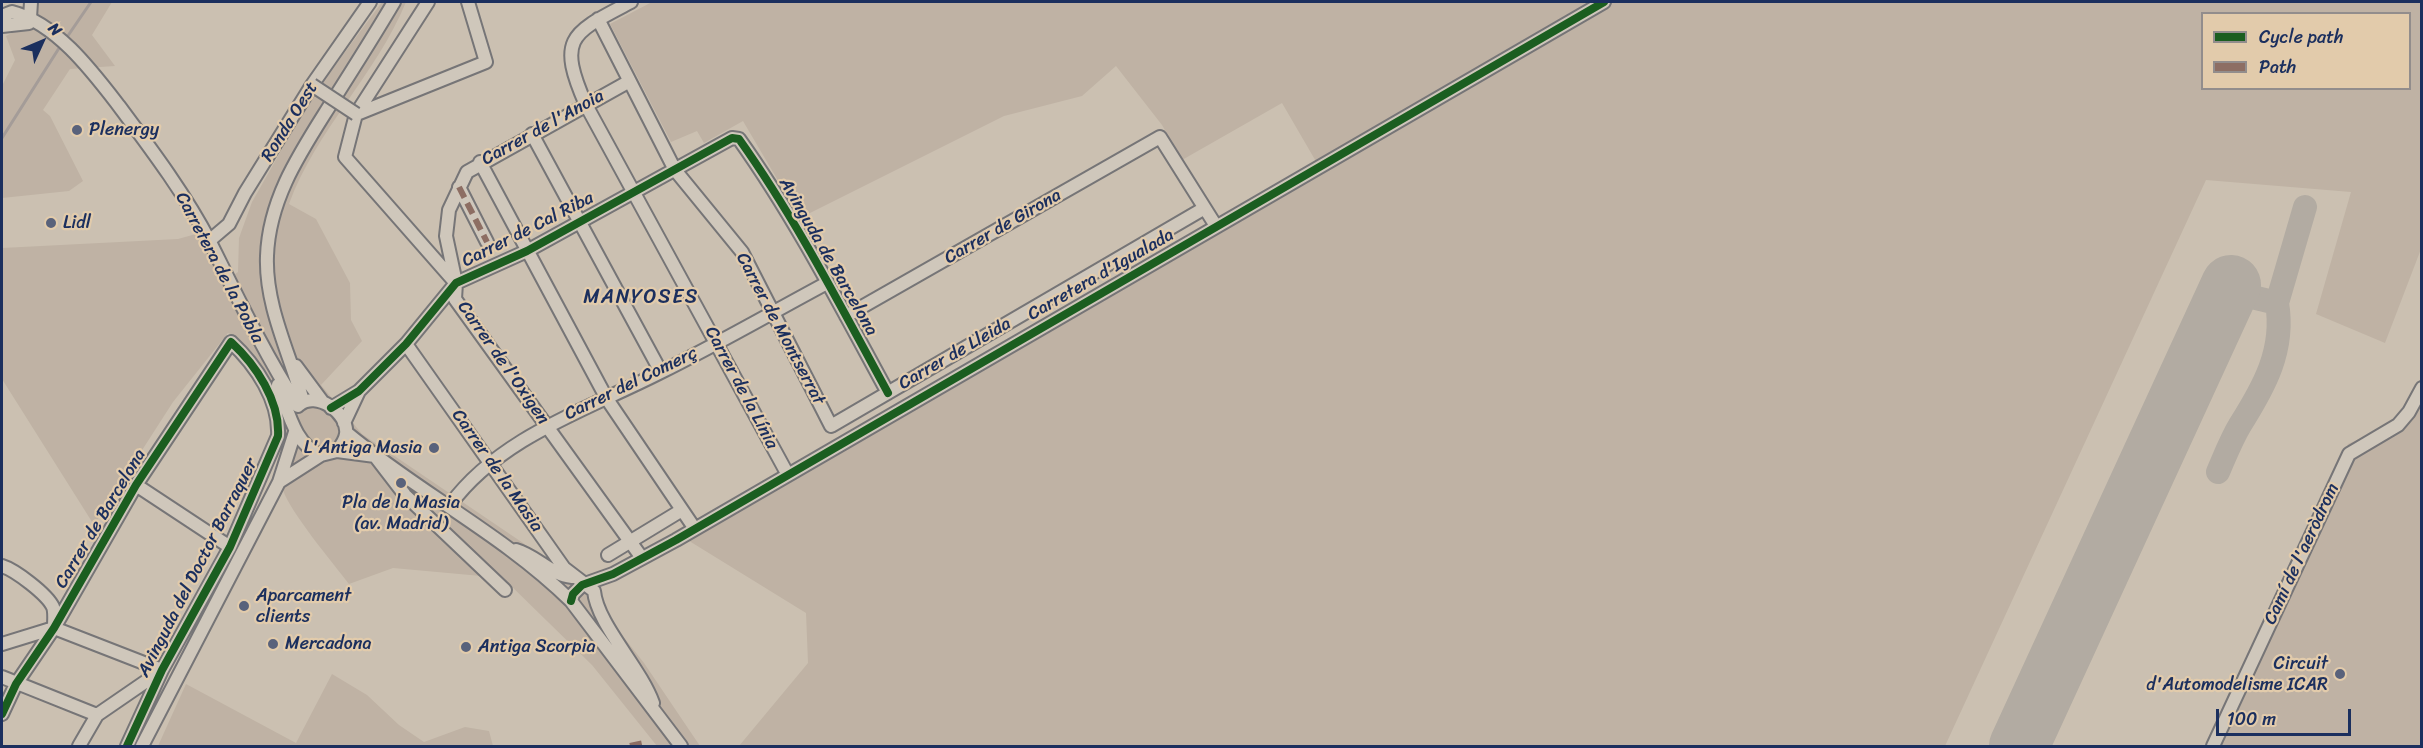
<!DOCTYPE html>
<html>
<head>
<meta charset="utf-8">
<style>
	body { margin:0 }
	#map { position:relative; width:2423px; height:748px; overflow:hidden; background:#cbc0b1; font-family:Sriracha,sans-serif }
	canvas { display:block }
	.frame { position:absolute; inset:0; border:3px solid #1b2f5e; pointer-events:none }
	.legend { position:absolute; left:2201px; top:12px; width:210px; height:78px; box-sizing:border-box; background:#e2cbab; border:2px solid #928d8c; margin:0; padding:8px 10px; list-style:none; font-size:18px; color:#1b2f5e }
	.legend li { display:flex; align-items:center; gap:12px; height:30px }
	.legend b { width:30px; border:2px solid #928d8c }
	.north { position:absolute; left:12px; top:12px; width:60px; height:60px; -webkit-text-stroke:4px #e2cbab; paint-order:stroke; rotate:46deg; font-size:16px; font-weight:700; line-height:24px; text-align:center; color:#1b2f5e }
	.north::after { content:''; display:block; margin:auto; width:21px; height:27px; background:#1b2f5e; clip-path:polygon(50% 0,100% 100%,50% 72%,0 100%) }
	.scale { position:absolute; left:2216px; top:709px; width:135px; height:27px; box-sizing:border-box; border:3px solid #1b2f5e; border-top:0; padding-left:8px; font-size:18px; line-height:21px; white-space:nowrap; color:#1b2f5e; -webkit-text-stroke:4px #e2cbab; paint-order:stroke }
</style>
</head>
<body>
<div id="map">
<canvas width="2423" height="748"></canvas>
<div class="frame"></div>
<ul class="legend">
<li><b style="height:8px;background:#1b5e20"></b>Cycle path</li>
<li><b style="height:8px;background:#8d6e63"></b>Path</li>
</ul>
<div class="north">N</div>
<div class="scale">100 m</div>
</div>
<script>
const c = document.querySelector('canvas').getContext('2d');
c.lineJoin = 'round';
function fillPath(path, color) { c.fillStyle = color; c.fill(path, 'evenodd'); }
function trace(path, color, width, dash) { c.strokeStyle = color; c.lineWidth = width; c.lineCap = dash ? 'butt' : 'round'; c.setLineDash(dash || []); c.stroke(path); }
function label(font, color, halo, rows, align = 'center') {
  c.font = font + ' Sriracha,sans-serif'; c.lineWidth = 4.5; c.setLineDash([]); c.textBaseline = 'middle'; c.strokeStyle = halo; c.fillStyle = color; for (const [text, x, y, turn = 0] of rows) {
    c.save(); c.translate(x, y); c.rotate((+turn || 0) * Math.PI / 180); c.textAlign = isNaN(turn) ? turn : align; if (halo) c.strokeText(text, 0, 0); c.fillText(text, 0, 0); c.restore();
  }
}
fillPath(new Path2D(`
	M37,2H112L92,35L115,66L70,69L43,110L50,116L83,181L69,191L2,198V86L15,60L6,36L14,32Z
	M382,2H406C376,75 316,130 289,204L316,219L350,283L351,320L362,341L321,385L362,434L557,566L596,602L644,663L700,746H657L592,665L503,578L393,568L349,584C333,563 290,512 283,490C277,471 288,448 284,430C279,406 250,343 228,333L173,402L94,525L2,379V248L178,239L196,234L223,283L238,272L239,238L252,202L311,98Z
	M652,2H2421V249L2385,343L2316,314L2351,192L2206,180L1945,746H739L808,663L806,613L686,539L751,505L1321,170L1282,103L1182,160L1162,125L1116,66L1082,96L1004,116L800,218L743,121L704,143L697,131L671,142L610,24ZM2202,14H2410V88H2202Z
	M2421,379V746H2209L2348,444C2394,425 2400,425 2421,379Z
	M332,674L367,695L399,725L424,742L465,727L489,731L493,746H158L186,684L296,743Z`), '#bfb2a4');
trace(new Path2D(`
	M65,40L91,2
	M2,138L61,45`), '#a49c98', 3);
trace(new Path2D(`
	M2226,297H2252L2277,303L2305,207
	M2218,472C2225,456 2231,440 2240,425C2264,387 2285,350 2277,303`), '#b2aba2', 24);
trace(new Path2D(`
	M2019,746L2231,285`), '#b2aba2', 60);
const minor = new Path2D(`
	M428,2L356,114L345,157L454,281
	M631,2C572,33 556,37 586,105L788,475
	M2,16L12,12C56,23 92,71 119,106C151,149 185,194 210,242C238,298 264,353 298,406
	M30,18L31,2
	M598,19L675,170L742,252L831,426L1203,209
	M2,26L29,23
	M628,82L467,172L449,210L446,236L456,283L455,299L642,558
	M357,114L486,62L468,2
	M532,134L661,372
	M480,162L607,399L695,529
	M459,187L487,242
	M209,241L229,224L245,193L312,85L370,2
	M846,316L1160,137L1216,226
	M406,344L564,568L594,591
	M296,366L322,401
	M278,385C288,409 294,445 321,455L337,451L375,456L405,495L505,590
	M303,401C290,354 265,306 267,256C269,197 302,150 332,102C353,69 374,36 394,2
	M299,405C316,390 349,413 346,434C345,441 341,446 337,451
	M331,408L359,391L406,344L456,283L527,251L732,138L739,139C796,219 841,307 888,393
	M344,423L359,391
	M347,433C419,493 504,535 571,601L681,746
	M279,482L321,455
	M136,485L230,547
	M450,505C500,437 586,410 659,373C716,345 771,313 827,283
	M516,550C537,556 551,575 572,577
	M608,555L682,510
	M2,566C15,570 47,594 53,607C55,612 54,621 54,626
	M594,591C597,624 640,667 653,703
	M571,601L573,594L582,585L613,574L676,540L1604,2
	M54,628L162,670
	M2,644L54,628
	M2,677L97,715
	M2,714L16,684L54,628L136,485L231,342C256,365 280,401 278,436L230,547L162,670L127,746
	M79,746L97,715L161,671
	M142,746L279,482L295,432
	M2213,746L2349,454L2398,425L2409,412L2422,388`);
trace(minor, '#767577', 16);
trace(minor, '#cfc7bb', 12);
const minorBridge = new Path2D(`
	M312,85L356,114`);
trace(minorBridge, '#767577', 16, []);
trace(minorBridge, '#cfc7bb', 12);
trace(new Path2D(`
	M459,187L487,242
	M630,746L644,743L646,746`), '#8d6e63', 6, [12, 6]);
trace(new Path2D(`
	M331,408L359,391L406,344L456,283L527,251L732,138L739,139C796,219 841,307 888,393
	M571,601L573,594L582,585L613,574L676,540L1604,2
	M2,714L16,684L54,628L136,485L231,342C256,365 280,401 278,436L230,547L162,670L127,746`), '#1b5e20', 8);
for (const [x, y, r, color] of [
	[77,130,6,"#59627b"],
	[51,223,6,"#59627b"],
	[434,448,6,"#59627b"],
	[401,483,6,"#59627b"],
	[244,606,6,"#59627b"],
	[273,644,6,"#59627b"],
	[466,647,6,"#59627b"],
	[2340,674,6,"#59627b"]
]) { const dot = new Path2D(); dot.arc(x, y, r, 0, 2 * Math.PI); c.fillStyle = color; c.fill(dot); trace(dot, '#e2cbab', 2); }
label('18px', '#1b2f5e', '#e2cbab', [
	["Ronda Oest",290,122,-58],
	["Carrer de l'Anoia",543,128,-29],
	["Carrer de Girona",1003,227,-30],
	["Carrer de Cal Riba",528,230,-27],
	["Avinguda de Barcelona",828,257,60],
	["Carretera de la Pobla",219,268,62],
	["Carretera d'Igualada",1101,275,-30],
	["Carrer de Montserrat",780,329,62],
	["Carrer de Lleida",955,354,-30],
	["Carrer de l'Oxigen",503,363,55],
	["Carrer del Comerç",631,384,-26],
	["Carrer de la Línia",741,388,62],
	["Carrer de la Masia",497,471,55],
	["Carrer de Barcelona",101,519,-59],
	["Camí de l'aeròdrom",2302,554,-65],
	["Avinguda del Doctor Barraquer",198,568,-63]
]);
label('18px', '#1b2f5e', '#e2cbab', [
	["Plenergy",89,130],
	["Lidl",63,223],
	["L'Antiga Masia",422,448,"right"],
	["Pla de la Masia",401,503,"center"],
	["(av. Madrid)",401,524,"center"],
	["Aparcament",256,596],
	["clients",256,617],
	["Mercadona",285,644],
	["Antiga Scorpia",478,647],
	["Circuit",2328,664,"right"],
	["d'Automodelisme ICAR",2328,685,"right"]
], 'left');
c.letterSpacing = '1.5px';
label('20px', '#1b2f5e', '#e2cbab', [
	["MANYOSES",641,298]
]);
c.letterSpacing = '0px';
</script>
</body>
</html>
